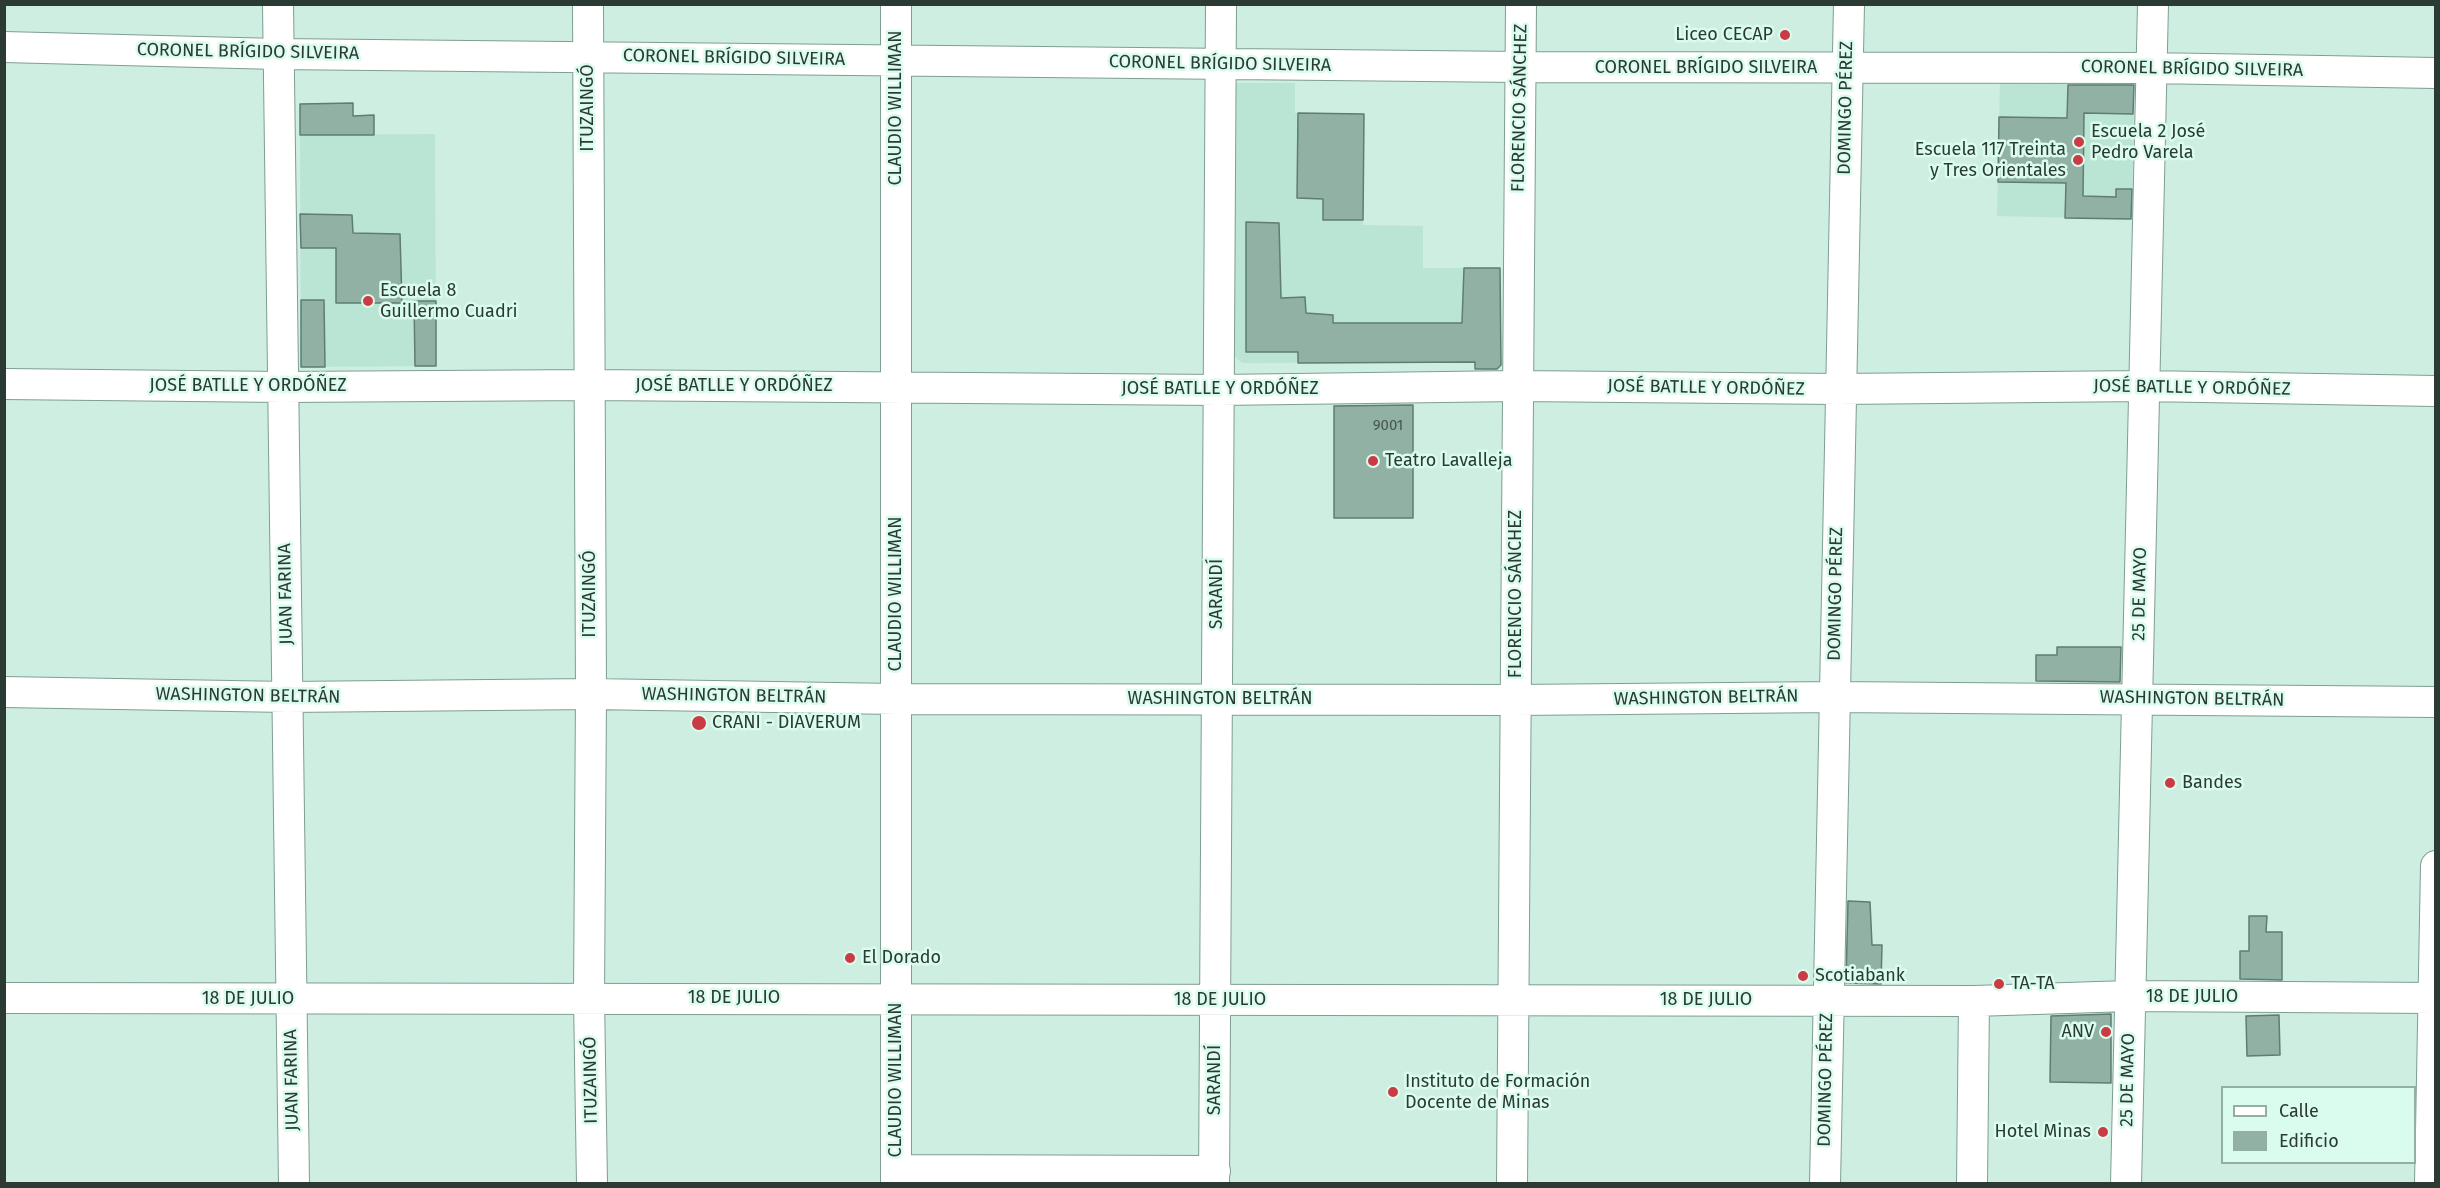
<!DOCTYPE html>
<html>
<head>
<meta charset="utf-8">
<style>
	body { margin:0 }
	#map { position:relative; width:2440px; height:1188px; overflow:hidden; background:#cdeee1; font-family:"Fira Sans",sans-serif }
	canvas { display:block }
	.frame { position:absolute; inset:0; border:6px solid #2c3a34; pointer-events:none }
	.legend { position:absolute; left:2221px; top:1086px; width:195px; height:78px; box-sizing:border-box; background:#dafcee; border:2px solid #94aea4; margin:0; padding:8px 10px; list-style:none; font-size:18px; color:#2c3a34 }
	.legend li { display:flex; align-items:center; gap:12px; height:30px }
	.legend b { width:30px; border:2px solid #94aea4 }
</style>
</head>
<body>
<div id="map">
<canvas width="2440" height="1188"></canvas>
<div class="frame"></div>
<ul class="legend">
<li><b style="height:8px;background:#fff"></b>Calle</li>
<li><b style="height:16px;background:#91b1a4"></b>Edificio</li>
</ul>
</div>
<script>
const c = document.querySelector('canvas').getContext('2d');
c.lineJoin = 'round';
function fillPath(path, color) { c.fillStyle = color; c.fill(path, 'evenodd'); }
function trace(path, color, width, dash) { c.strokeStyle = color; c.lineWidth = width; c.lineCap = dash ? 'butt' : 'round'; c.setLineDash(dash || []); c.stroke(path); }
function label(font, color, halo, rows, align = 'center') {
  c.font = font + ' "Fira Sans",sans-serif'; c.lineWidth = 5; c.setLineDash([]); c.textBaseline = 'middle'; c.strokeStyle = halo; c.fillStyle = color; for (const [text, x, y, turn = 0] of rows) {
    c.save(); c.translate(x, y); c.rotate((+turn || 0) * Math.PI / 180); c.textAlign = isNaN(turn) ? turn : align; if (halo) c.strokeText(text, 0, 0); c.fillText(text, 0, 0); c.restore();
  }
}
fillPath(new Path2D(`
	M2000,82L2134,84L2132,219L1997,216Z
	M1233,83H1295V113L1364,114L1363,225L1423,226V268H1500L1501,365L1496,370H1475V362L1242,363L1230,352Z
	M435,134L436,366L301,367L300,135Z`), '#bae4d3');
const building = new Path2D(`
	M2068,85H2134L2133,114L2084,113L2083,196L2116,197V189H2132L2131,219L2065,218L2066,183L1998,182L1999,117L2067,118Z
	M353,103V116L374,115V135H300V104Z
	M1298,113L1364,114L1363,220H1323V199L1297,198Z
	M300,214L352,215L353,233L400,234L402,303H336V248H301Z
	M1246,222L1279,223L1281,298L1305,297L1306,313L1333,315V323H1462L1464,268H1500L1501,365L1497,369H1475V362L1298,363V352H1246Z
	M301,300H324L325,367H301Z
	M414,301H436V366H415Z
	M1413,405V518H1334V406Z
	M2057,647H2121L2120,682L2036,681V655H2057Z
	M1848,901L1870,902L1872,945H1882L1881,984L1846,983Z
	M2249,916H2267L2266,932H2282V980L2240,979V951H2249Z
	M2111,1014V1083L2050,1082L2051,1016Z
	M2279,1015L2280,1055L2247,1056L2246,1016Z`);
fillPath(building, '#91b1a4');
trace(building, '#5f7d71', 1.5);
const minor = new Path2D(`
	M278,4L294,1184
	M588,4L591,694L589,997L592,1184
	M896,4V1184
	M4,47L278,54L1519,67L2151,68L2436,73
	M4,384L283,387L590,385L1219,390L1517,386L1839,389L2144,386L2436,391
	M4,692L287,697L591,694L896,699L1516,700L1834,697L2436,702
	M4,998L1974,1001L2129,996L2436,998
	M896,1170L1215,1171
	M1214,1184L1221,4
	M1512,1184L1521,4
	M1825,1184L1849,4
	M1972,1184L1974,1001
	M2126,1184L2153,4
	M2430,1184L2436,866`);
trace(minor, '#7f9e92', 32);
trace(minor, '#fff', 30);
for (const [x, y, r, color] of [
	[1785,35,6,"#cb3b43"],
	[2079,142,6,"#cb3b43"],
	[2078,160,6,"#cb3b43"],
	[368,301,6,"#cb3b43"],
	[1373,461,6,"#cb3b43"],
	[699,723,8,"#cb3b43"],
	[2170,783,6,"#cb3b43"],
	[850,958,6,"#cb3b43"],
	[1803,976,6,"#cb3b43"],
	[1999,984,6,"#cb3b43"],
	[2106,1032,6,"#cb3b43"],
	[1393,1092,6,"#cb3b43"],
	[2103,1132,6,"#cb3b43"]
]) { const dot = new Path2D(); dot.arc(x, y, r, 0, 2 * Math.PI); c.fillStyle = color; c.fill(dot); trace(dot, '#dafcee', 2); }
label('15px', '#455850', null, [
	["9001",1388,426]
]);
label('18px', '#2c3a34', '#dafcee', [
	["Liceo CECAP",1773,35,"right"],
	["Escuela 2 José",2091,132],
	["Pedro Varela",2091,153],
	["Escuela 117 Treinta",2066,150,"right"],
	["y Tres Orientales",2066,171,"right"],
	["Escuela 8",380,291],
	["Guillermo Cuadri",380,312],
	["Teatro Lavalleja",1385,461],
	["CRANI - DIAVERUM",712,723],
	["Bandes",2182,783],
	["El Dorado",862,958],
	["Scotiabank",1815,976],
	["TA-TA",2011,984],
	["ANV",2094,1032,"right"],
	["Instituto de Formación",1405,1082],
	["Docente de Minas",1405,1103],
	["Hotel Minas",2091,1132,"right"]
], 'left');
label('18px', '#2c3a34', '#dafcee', [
	["CORONEL BRÍGIDO SILVEIRA",248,52,1],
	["CORONEL BRÍGIDO SILVEIRA",734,58,1],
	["CORONEL BRÍGIDO SILVEIRA",1220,64,1],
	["CORONEL BRÍGIDO SILVEIRA",1706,68],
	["CORONEL BRÍGIDO SILVEIRA",2192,69,1],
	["ITUZAINGÓ",588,108,-90],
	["CLAUDIO WILLIMAN",896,108,-90],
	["FLORENCIO SÁNCHEZ",1520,108,-89],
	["DOMINGO PÉREZ",1846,108,-89],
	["JOSÉ BATLLE Y ORDÓÑEZ",248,386],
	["JOSÉ BATLLE Y ORDÓÑEZ",734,386],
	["JOSÉ BATLLE Y ORDÓÑEZ",1706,388,1],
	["JOSÉ BATLLE Y ORDÓÑEZ",2192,388,1],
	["JOSÉ BATLLE Y ORDÓÑEZ",1220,389],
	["JUAN FARINA",286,594,-91],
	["ITUZAINGÓ",590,594,-90],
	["CLAUDIO WILLIMAN",896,594,-90],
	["SARANDÍ",1217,594,-90],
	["FLORENCIO SÁNCHEZ",1516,594,-90],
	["DOMINGO PÉREZ",1836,594,-89],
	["25 DE MAYO",2140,594,-89],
	["WASHINGTON BELTRÁN",248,696,1],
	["WASHINGTON BELTRÁN",734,696,1],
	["WASHINGTON BELTRÁN",1706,698,-1],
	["WASHINGTON BELTRÁN",1220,699],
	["WASHINGTON BELTRÁN",2192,699,1],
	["18 DE JULIO",2192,997],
	["18 DE JULIO",734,998],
	["18 DE JULIO",248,999],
	["18 DE JULIO",1220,1000],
	["18 DE JULIO",1706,1000],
	["JUAN FARINA",292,1080,-91],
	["ITUZAINGÓ",591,1080,-91],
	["CLAUDIO WILLIMAN",896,1080,-90],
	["SARANDÍ",1215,1080,-90],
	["DOMINGO PÉREZ",1826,1080,-89],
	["25 DE MAYO",2128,1080,-89]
]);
</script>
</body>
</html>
